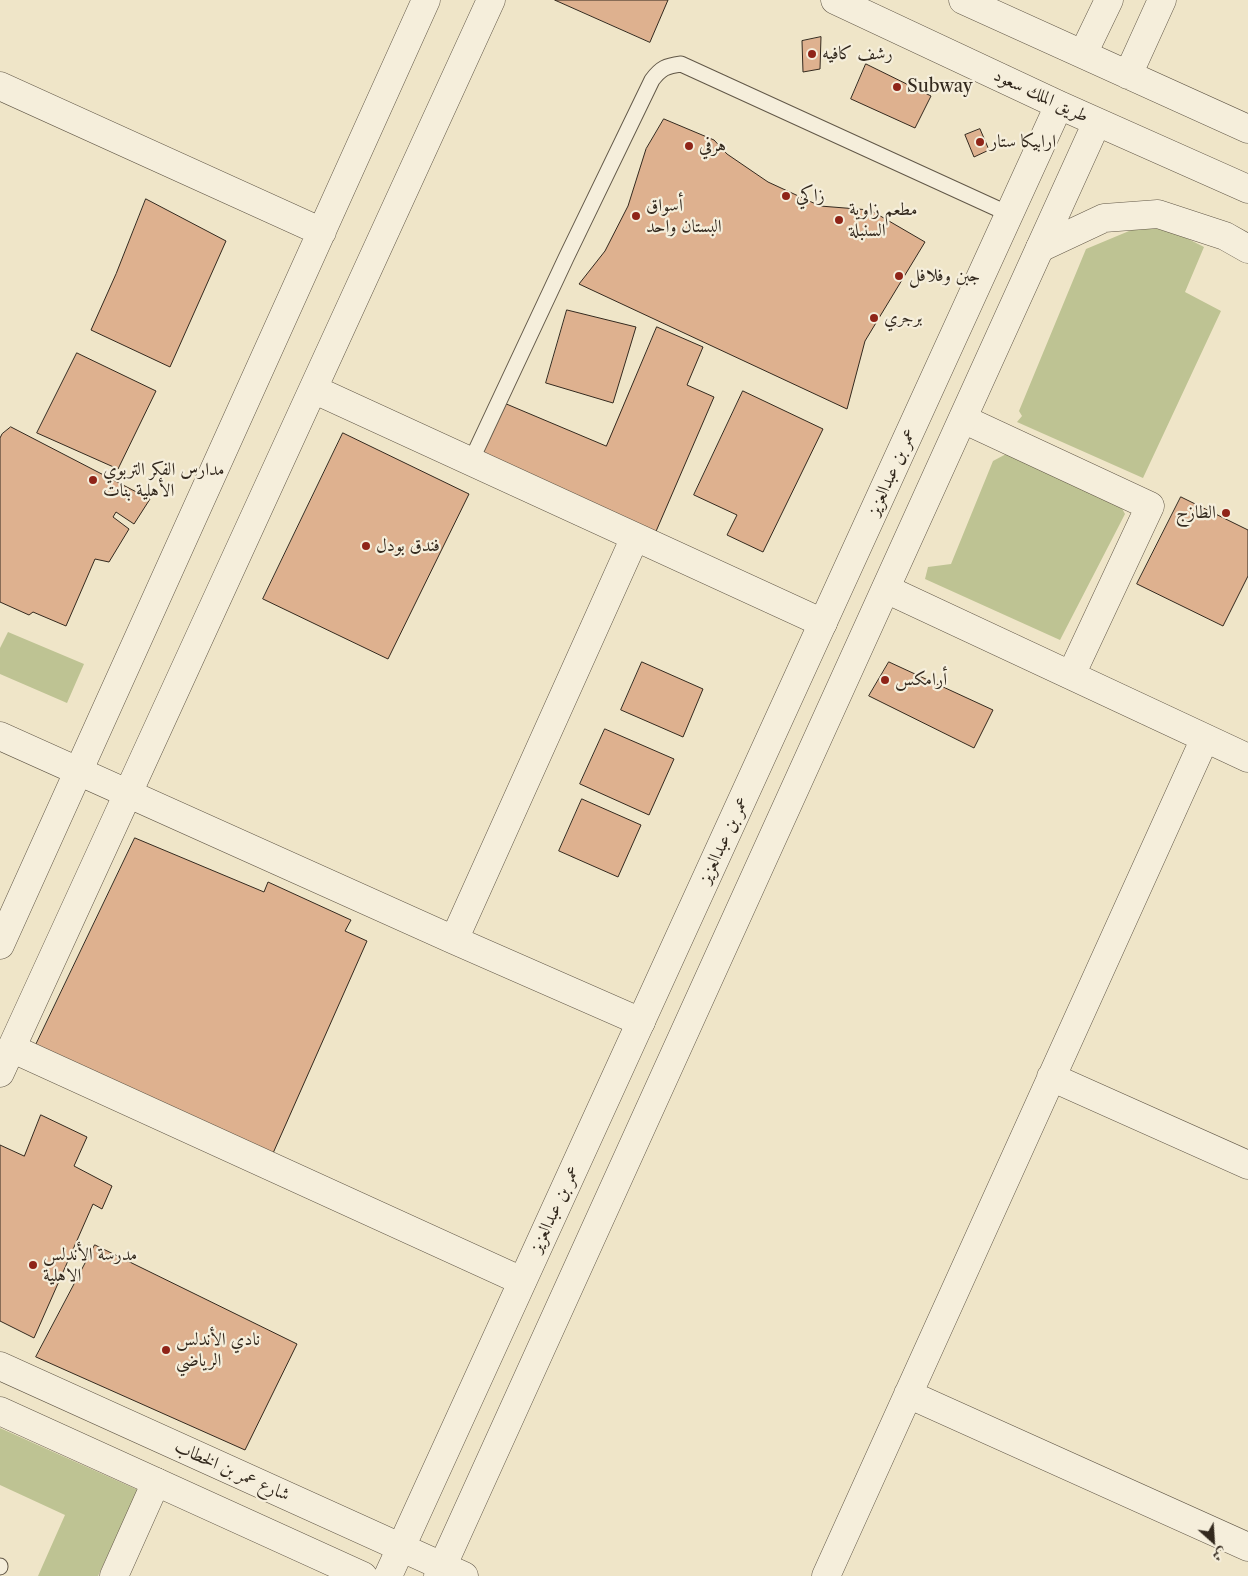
<!DOCTYPE html>
<html>
<head>
<meta charset="utf-8">
<style>
	body { margin:0 }
	#map { position:relative; width:1248px; height:1576px; overflow:hidden; background:#efe5c8; font-family:"Libre Caslon Text",Amiri,serif }
	canvas { display:block }
	.north { position:absolute; left:1188px; top:1516px; width:50px; height:50px; -webkit-text-stroke:4px #f5eedb; paint-order:stroke; rotate:154deg; font-size:14px; font-weight:700; line-height:20px; text-align:center; color:#33291e }
	.north::after { content:''; display:block; margin:auto; width:18px; height:22px; background:#33291e; clip-path:polygon(50% 0,100% 100%,50% 72%,0 100%) }
</style>
</head>
<body>
<div id="map">
<canvas width="1248" height="1576"></canvas>
<div class="north">ش</div>
</div>
<script>
const c = document.querySelector('canvas').getContext('2d');
c.lineJoin = 'round';
function fillPath(path, color) { c.fillStyle = color; c.fill(path, 'evenodd'); }
function trace(path, color, width, dash) { c.strokeStyle = color; c.lineWidth = width; c.lineCap = dash ? 'butt' : 'round'; c.setLineDash(dash || []); c.stroke(path); }
function label(font, color, halo, rows, align = 'center') {
  c.font = font + ' "Libre Caslon Text",Amiri,serif'; c.lineWidth = 4.5; c.setLineDash([]); c.textBaseline = 'middle'; c.strokeStyle = halo; c.fillStyle = color; for (const [text, x, y, turn = 0] of rows) {
    c.save(); c.translate(x, y); c.rotate((+turn || 0) * Math.PI / 180); c.textAlign = isNaN(turn) ? turn : align; if (halo) c.strokeText(text, 0, 0); c.fillText(text, 0, 0); c.restore();
  }
}
fillPath(new Path2D(`
	M1153,221L1204,247L1185,292L1221,311L1143,478L1017,422L1022,416L1019,411L1086,249Z
	M1008,453L1118,501L1125,514L1060,640L925,579L928,567L951,564L993,461Z
	M8,632L84,664L67,703L0,674V648Z
	M0,1428L138,1490L98,1576H38L65,1515L0,1485Z`), '#bec393');
const building = new Path2D(`
	M555,0H668L650,42Z
	M821,37L820,69L803,72L802,41Z
	M866,64L931,96L915,128L851,99Z
	M664,119L714,140L727,154L768,182L820,206L870,210L925,242L865,341L847,409L579,284L605,251L628,206L646,149Z
	M980,129L989,150L974,157L965,135Z
	M146,199L226,241L170,367L91,330L116,274Z
	M567,310L636,327L613,403L546,383Z
	M657,327L703,347L687,385L714,397L654,536L479,461L504,403L606,446Z
	M77,353L156,391L118,469L37,433Z
	M743,391L823,429L763,552L727,535L737,515L694,495Z
	M11,427L150,499L134,524L116,512L113,517L129,529L109,562L95,559L66,626L33,612L29,615L0,602V438L2,434Z
	M343,433L469,494L388,659L263,599Z
	M1181,497L1248,530V576L1223,626L1137,584Z
	M642,662L703,689L683,737L621,710Z
	M889,662L993,710L974,748L869,696Z
	M605,729L674,759L649,815L580,784Z
	M582,799L641,825L618,877L559,851Z
	M135,838L264,892L268,882L351,920L345,931L367,941L270,1160L33,1051Z
	M41,1115L87,1137L74,1166L112,1186L102,1209L93,1204L34,1338L0,1321V1145L24,1156Z
	M95,1245L297,1344L245,1450L36,1357Z`);
fillPath(building, '#deb18f');
trace(building, '#33291e', 1);
const service = new Path2D(`
	M471,461L566,258L652,80C661,68 666,66 681,64L1009,214
	M0,1566V1567`);
const minor = new Path2D(`
	M0,86L322,232
	M1040,248L1104,218L1158,214L1225,236L1248,249
	M313,389L823,623
	M963,419L1150,506L1071,675
	M886,589L1248,758
	M0,736L454,940L641,1022
	M454,940L635,537
	M0,945L426,0
	M11,1048L522,1281
	M0,1073L491,0
	M1051,1077L1248,1165
	M908,1394L1248,1547
	M114,1576L156,1482
	M826,1576L1205,738`);
const tertiary = new Path2D(`
	M835,0L1059,105L1248,189
	M963,0L1248,129
	M1083,54L1109,0
	M1128,75L1162,0
	M0,1366L464,1576
	M0,1411L363,1576
	M388,1576L1059,105
	M438,1576L1097,122`);
trace(service, '#625848', 17);
trace(minor, '#625848', 29);
trace(tertiary, '#625848', 29);
trace(service, '#f5eedb', 15);
trace(minor, '#f5eedb', 28);
trace(tertiary, '#f5eedb', 28);
for (const [x, y, r, color] of [
	[812,54,5,"#8f2418"],
	[897,87,5,"#8f2418"],
	[980,142,5,"#8f2418"],
	[689,146,5,"#8f2418"],
	[786,196,5,"#8f2418"],
	[636,216,5,"#8f2418"],
	[839,220,5,"#8f2418"],
	[899,276,5,"#8f2418"],
	[874,318,5,"#8f2418"],
	[93,480,5,"#8f2418"],
	[1226,513,5,"#8f2418"],
	[366,546,5,"#8f2418"],
	[885,680,5,"#8f2418"],
	[33,1265,5,"#8f2418"],
	[166,1350,5,"#8f2418"]
]) { const dot = new Path2D(); dot.arc(x, y, r, 0, 2 * Math.PI); c.fillStyle = color; c.fill(dot); trace(dot, '#f5eedb', 2); }
label('18px', '#33291e', '#f5eedb', [
	["رشف كافيه",822,54],
	["Subway",907,87],
	["ارابيكا ستار",990,142],
	["هرفي",699,146],
	["زاكي",796,196],
	["أسواق",646,206],
	["البستان واحد",646,227],
	["مطعم زاوية",849,210],
	["السنبلة",849,231],
	["جبن وفلافل",909,276],
	["برجري",884,318],
	["مدارس الفكر التربوي",103,470],
	["الأهلية بنات",103,491],
	["الطازج",1216,513,"right"],
	["فندق بودل",376,546],
	["أرامكس",895,680],
	["مدرسة الأندلس",43,1255],
	["الاهلية",43,1276],
	["نادي الأندلس",176,1340],
	["الرياضي",176,1361]
], 'left');
label('18px', '#33291e', '#f5eedb', [
	["طريق الملك سعود",1041,96,25],
	["عمر بن عبدالعزيز",892,472,-66],
	["عمر بن عبدالعزيز",724,840,-65],
	["عمر بن عبدالعزيز",555,1209,-65],
	["شارع عمر بن الخطاب",232,1471,24]
]);
</script>
</body>
</html>
